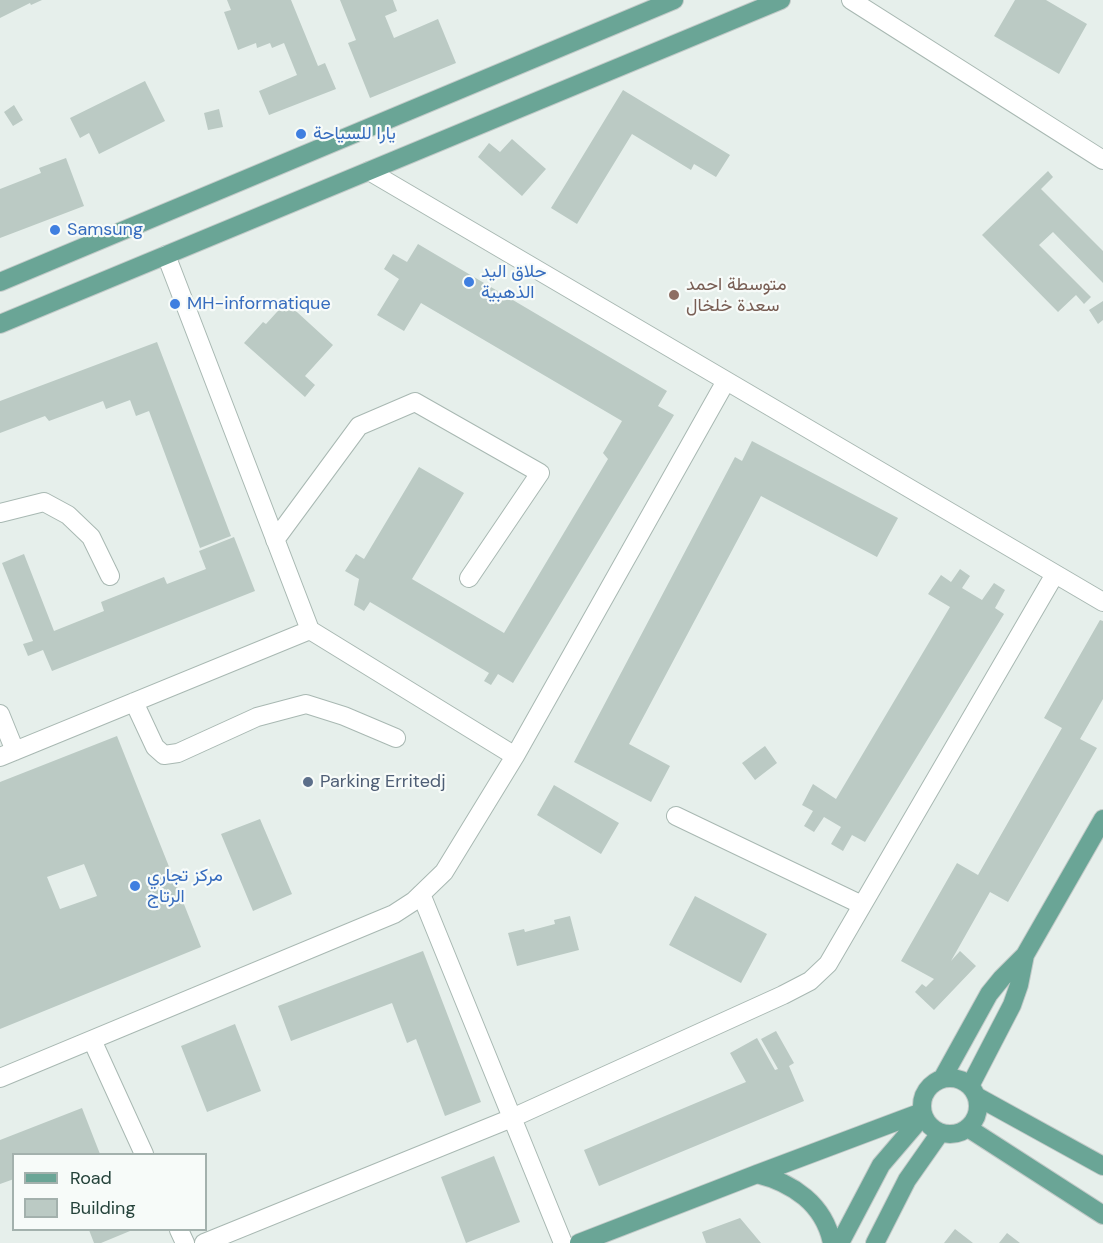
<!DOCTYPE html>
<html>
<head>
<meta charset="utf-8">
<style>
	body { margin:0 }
	#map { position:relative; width:1103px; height:1243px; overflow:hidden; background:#e6efeb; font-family:"DM Sans",sans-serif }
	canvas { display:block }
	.legend { position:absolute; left:12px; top:1153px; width:195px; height:78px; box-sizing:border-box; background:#f7fbf9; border:2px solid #a3b1ad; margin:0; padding:8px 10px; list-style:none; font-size:18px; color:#24423a }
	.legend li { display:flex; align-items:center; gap:12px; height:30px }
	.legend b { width:30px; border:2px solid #a3b1ad }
</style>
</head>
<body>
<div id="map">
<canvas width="1103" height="1243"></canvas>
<ul class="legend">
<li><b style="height:8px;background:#6aa596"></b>Road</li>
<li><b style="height:16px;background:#bbcac4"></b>Building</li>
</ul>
</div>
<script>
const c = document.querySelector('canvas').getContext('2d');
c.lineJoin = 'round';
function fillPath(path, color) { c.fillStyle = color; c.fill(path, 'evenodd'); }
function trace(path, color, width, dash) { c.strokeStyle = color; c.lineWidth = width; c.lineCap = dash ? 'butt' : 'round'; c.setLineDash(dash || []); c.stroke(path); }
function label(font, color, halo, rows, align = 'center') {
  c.font = font + ' "DM Sans",Vazirmatn,sans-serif'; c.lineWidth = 4.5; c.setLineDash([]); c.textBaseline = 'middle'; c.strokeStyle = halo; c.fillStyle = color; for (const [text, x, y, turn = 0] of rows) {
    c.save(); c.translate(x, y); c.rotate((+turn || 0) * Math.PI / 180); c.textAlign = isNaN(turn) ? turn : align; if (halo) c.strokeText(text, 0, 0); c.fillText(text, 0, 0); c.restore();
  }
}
fillPath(new Path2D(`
	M0,0H42L31,5L30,3L0,18Z
	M227,0H291L318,66L325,63L336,89L269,115L259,91L297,75L284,43L272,48L270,43L257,48L256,43L238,50L224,12L231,10Z
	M340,0H393L397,11L385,16L394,38L438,19L456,63L370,98L348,43L356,40Z
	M1015,0H1046L1087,24L1059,74L994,36Z
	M145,81L165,121L99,154L89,133L80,138L70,118Z
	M623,90L730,155L716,177L694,164L691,170L632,134L577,224L551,208Z
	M14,105L23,120L13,126L4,112Z
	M219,109L223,127L208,130L204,113Z
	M512,139L546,169L522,196L478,157L489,143L500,152Z
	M66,158L84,206L0,238V189L41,173L39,168Z
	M1048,171L1053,177L1041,189L1103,251V283L1053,232L1039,245L1091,297L1084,304L1076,295L1058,312L982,235Z
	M418,244L667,391L658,406L674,415L513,683L498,674L491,685L484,681L489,673L370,602L364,611L354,605L359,579L345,571L356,554L364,559L419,467L464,493L412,579L504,633L608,459L603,453L622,421L421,303L404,331L377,315L399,279L384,269L393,254L407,262Z
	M1103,301V320L1098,324L1089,310Z
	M286,302L333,345L305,376L315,385L305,397L244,343L263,322L266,324Z
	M157,342L231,536L200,548L149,411L136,416L130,400L106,409L103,401L49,421L45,416L0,433V401Z
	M752,441L898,518L877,557L761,496L629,744L670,766L651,802L574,762L735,457L742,461Z
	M234,537L255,591L52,671L43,650L28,656L23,644L33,641L2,563L24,554L54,631L104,611L101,602L164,577L167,584L206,569L199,551Z
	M960,569L970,576L962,588L982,600L994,583L1005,590L995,608L1004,614L865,842L852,835L843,851L831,844L841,827L824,817L814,832L804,826L813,811L802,805L813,784L836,799L950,607L928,594L941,575L951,582Z
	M1100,620L1103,621V699L1080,739L1097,748L1008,902L990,892L951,961L960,951L976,966L934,1010L915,992L922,984L926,987L934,979L901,961L957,863L978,875L1062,728L1044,718Z
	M117,736L201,947L0,1029V782ZM84,864L97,896L60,909L47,877Z
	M765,746L777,763L755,780L742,763Z
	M554,785L619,823L601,854L537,815Z
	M260,819L292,894L253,911L221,834Z
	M695,896L767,934L741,983L669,945Z
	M570,916L579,950L517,966L508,933L524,929L525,932L555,924L554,920Z
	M423,951L481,1102L445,1116L416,1039L407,1043L392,1003L291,1041L278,1006Z
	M235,1024L261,1091L207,1112L181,1046Z
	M776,1031L794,1063L789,1066L804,1101L599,1186L584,1150L746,1082L730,1053L757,1038L775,1070L778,1069L761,1039Z
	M82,1108L100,1154H14V1179L0,1184V1140Z
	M494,1156L520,1222L466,1243L441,1177Z
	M740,1218L761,1243H706L702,1232Z
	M955,1229L973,1243H944Z
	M89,1230H129L130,1231L101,1243H94Z
	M1007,1233L1020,1243H999Z`), '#bbcac4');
const minor = new Path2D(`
	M851,0L1103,160
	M369,171L1103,602
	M166,255L310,630L515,756
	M0,513L44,502L68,515L91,537L110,576
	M275,540L359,426L415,402L540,473L469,578
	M134,702L155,747L164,755L178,753L257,717L306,704L344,716L396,738
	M0,714L15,751
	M0,757L310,630
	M676,816L862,905
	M421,894L563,1243
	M92,1040L144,1154
	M0,1078L394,914L414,901L444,872L515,756L726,381
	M179,1230L185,1243
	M204,1243L512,1118L783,995L810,981L828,964L1055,574`);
const major = new Path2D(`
	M0,282L674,0
	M0,324L781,0
	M922 1106a28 28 0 1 1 56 0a28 28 0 1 1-56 0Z
	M942,1079L989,994L1002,978L1025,955L1103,819
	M970,1086L1012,1005L1019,985L1025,955
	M976,1096L1103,1166
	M968,1128L1103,1215
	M757,1174C793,1183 824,1204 832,1243
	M579,1243L757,1174L922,1112
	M840,1243L881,1165L923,1116
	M875,1243L907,1180L940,1133`);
trace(minor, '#a8b8b2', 20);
trace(major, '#c2cac8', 20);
trace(minor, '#fff', 18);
trace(major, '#6aa596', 18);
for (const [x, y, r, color] of [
	[301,134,6,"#3f7fe0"],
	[55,230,6,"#3f7fe0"],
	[469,282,6,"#3f7fe0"],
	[674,295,6,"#8d6e63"],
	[175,304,6,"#3f7fe0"],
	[308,782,6,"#5c6f8a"],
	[135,886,6,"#3f7fe0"]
]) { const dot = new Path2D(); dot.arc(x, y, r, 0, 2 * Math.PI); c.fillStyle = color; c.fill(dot); trace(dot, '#f7fbf9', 2); }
label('18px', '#366cbe', '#f7fbf9', [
	["يارا للسياحة",313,134],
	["Samsung",67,230],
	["حلاق اليد",481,272],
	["الذهبية",481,293],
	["MH-informatique",187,304],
	["مركز تجاري",147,876],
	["الرتاج",147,897]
], 'left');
label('18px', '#785e54', '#f7fbf9', [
	["متوسطة احمد",686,285],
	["سعدة خلخال",686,306]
], 'left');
label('18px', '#4e5e75', '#f7fbf9', [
	["Parking Erritedj",320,782]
], 'left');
</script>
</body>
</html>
